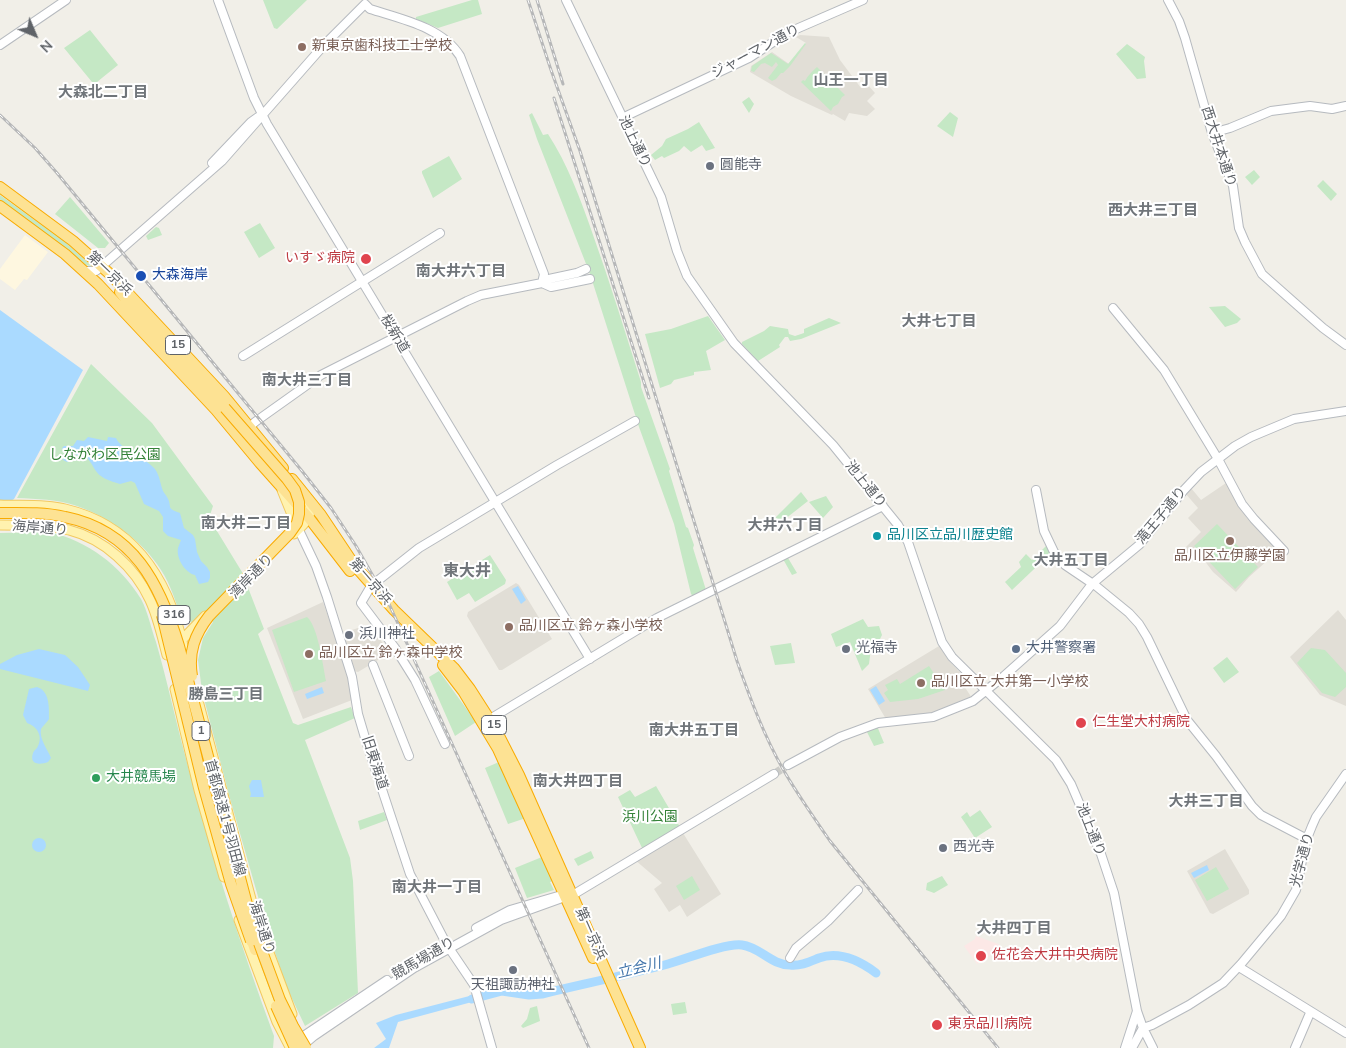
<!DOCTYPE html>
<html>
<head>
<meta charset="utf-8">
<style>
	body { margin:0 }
	#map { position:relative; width:1346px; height:1048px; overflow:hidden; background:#f1efe8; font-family:"Nunito Sans",sans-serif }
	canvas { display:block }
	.north { position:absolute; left:10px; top:10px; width:50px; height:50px; -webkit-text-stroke:4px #fff; paint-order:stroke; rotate:135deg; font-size:14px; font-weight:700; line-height:20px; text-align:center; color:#5f6368 }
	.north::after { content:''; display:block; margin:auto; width:18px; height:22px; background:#5f6368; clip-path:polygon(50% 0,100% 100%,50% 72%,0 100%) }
</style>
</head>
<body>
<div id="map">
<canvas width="1346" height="1048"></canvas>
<div class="north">N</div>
</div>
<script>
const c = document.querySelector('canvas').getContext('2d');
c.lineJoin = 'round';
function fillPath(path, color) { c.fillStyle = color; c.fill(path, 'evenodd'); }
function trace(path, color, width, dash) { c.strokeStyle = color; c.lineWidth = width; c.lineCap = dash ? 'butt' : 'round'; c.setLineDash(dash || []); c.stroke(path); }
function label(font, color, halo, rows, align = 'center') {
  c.font = font + ' "Nunito Sans","Noto Sans JP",sans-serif'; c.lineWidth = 4; c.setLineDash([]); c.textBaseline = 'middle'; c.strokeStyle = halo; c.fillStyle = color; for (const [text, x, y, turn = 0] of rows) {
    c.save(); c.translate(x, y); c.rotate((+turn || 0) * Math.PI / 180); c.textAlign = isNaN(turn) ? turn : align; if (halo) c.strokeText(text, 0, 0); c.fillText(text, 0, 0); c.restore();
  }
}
fillPath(new Path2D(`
	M25,235L48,252L27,280L24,279L15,290L0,279V269Z`), '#fef7e0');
fillPath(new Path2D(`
	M800,35L829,37L840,60L861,88L867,84L875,93L867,101L875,109L867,116L849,113L845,121L833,114L832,115L791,96L750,72L751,66L772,52L789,64L806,43L796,37Z
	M1226,483L1247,518L1278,551L1249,577L1236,592L1213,572L1204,560L1196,556L1180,555L1179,554L1201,532L1188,518L1198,508L1185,493L1191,488L1201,500Z
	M516,583L519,585L552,639L502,670H499L467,616L468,612Z
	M323,602L350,680L352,700L303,719L267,628Z
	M1338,610L1346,620V706L1320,695L1290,657Z
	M369,625L388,650V654L358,672L354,671L343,633L358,628L359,630Z
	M939,646L949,661L968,681L964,686L972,698L936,713L886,719L868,689Z
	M683,833L721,894L687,917L680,905L669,912L654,889L662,883L635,860Z
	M1225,849L1249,890V894L1213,914L1210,913L1187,871Z`), '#e1ded6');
fillPath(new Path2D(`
	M976,936L998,944L1002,948L977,964L964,946L975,939Z`), '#fce8e6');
fillPath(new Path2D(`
	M263,0H307L277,29L274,28Z
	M472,0H478L482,14L438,28L416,19V17Z
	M90,30L118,65L97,82H92L64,48Z
	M805,43L806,44L790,66L783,73H781L776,79L772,81L768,78L778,65L776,62L772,67L765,63L761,64L754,72L751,71L752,66L771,53L788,64Z
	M1127,44L1145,57L1144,61L1146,78L1137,79L1116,54Z
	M817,67L845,95L842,97L838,104L833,107L831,111L801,82L803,80L805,81C808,75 813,71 817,67Z
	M749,97L754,104L749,113L742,102Z
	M950,112L958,118L953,137L937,126Z
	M532,113L543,135L548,134C568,165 580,198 592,232C610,282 625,332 641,382V387L670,469L669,471L686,527L688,528L694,545L693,548L706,590L693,596L691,594L674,524L639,427L590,274L537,139L529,115Z
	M699,122L715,148L706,151L702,145L691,152L684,146L679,151L664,158L662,156L655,160L651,155L662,146L666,139L688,129Z
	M449,156L462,179L433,198L422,173V171Z
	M1254,170L1260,177L1252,185L1245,177Z
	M1323,180L1337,194L1331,201L1317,186Z
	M0,195L65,242L92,266L84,265L59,243L0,200Z
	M70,197L109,243L105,248H98L55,214Z
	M260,223L275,248L259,258L244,232Z
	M156,227L159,228L162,235L148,240L146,236Z
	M1225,306L1241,319L1237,323L1225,327L1209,307Z
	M708,316L725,340L706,351L711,370L694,372V375L674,380L671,384L660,388L645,334L671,329Z
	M829,318L841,323L801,339L790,341L788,337H785L779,345L780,347L758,361L742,344V342L764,331L770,326L788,329L789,334L795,336L804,333V329Z
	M91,364L152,423L213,506L209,518L242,572L264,629L258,634L293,723L298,725L351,707L355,718L305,740L350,858L353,881L358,993L305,1026L286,986L267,928L229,795L202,691L198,660L203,638L213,622L206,612L194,623L182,620C176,603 171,585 161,570C143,541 109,517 77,506C58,499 36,499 17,498Z
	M801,492L808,501L780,523L775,518Z
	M826,496L833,507L823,518L809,502Z
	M1217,524L1258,567L1235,589L1194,546Z
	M49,532C88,541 120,565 141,599C148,612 151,628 156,642C167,680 175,718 185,755C210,851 240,944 274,1036L273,1048H0V533Z
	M1047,545L1051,553L1012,590L1005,582L1021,567L1019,562L1026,554L1032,560Z
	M490,555L506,580L505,584L475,602L469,593L457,600L447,582Z
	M786,557L788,558L797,573L792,575L783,559Z
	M307,617C318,626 323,666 326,681L294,692L272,630Z
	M863,619L868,627L879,626L882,635L878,643L871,648L869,664L862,671L850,642L836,647L831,634Z
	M791,643L795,663L775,665L770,646Z
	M1311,648L1325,650L1346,673V687L1335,697L1322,693L1297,663Z
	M1227,657L1239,672L1224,683L1213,668Z
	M929,666L945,690L918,699L890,702L884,693L888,690L885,685L897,679L900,684Z
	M439,671L476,722L455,736L429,677Z
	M877,726L884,743L874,746L866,730Z
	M499,762L524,816L523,819L508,824L485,768Z
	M656,786L680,827L643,850L618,797L630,790L635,797Z
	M980,810L992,827L975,838L961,817L967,812L970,817Z
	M384,812L387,820L360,830L358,821Z
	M591,851L594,858L578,866L574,859Z
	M542,857L553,881L550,882L554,890L527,898L515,868Z
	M1216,867L1229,889L1207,901L1195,880Z
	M692,876L700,890L684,900L676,886Z
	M942,876L948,885L934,893L926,890L927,883Z
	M685,1002L687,1013L673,1015L671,1004Z
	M537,1006L540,1021L523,1028L521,1026L527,1019L530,1008Z`), '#c5e8c5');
fillPath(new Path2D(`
	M0,310L83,370L14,499L8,503L0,519Z
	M88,437L107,441L108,437L116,438C120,449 146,458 155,469C160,476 160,484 163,491C164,493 166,495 167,497C173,507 165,508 180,513L184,528L193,535L195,539L197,552L201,561L207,567L210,572V578L208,582L199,584L195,575C185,573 176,558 178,548C179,545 180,543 181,540L168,536L163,531V517L159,511L144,504L135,483L131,481L120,484C114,482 106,480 101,476C92,470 90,452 77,455L74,453L70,455V461L67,462L63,460L65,454L62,448L64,446H73L77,440L84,441Z
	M518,586L526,600L521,604L512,589Z
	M39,649L65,655L78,667L90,685L88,691L0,669V664L17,655Z
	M876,686L885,701L879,705L870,690Z
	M37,687C50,691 49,708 49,719C47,722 43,726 41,729C39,739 48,750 51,758L48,762C40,765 29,765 33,753C34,750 37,749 38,746C43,736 37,726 27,723L23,715L29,689Z
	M322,687L324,693L307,699L305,694Z
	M252,780H261L264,797H250L251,794L249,786Z
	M32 845a7 7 0 1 1 14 0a7 7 0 1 1-14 0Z
	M1207,865L1209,870L1194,878L1191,873Z
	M481,993L483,999L398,1022L389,1048H374L386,1039L376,1023L396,1015Z`), '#aadaff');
trace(new Path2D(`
	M472,999L502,991L529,995L542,994C584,984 626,975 668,964C686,959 725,943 742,945C760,947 771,965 790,965C801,966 809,962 819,958C839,951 860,961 876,973`), '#aadaff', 9);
trace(new Path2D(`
	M774,774L788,765`), '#ccccc8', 8, [8, 4]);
const secondary = new Path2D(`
	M218,0L254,98L267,124L590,659
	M566,0L661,197L677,251L687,276L734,343L833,445L898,525L908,542L942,642L952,657L1056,760L1071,784L1101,854L1114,893L1137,1011L1143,1028L1153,1048
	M1168,0L1179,21L1185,38L1212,133L1233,186L1239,228L1245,242L1262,274L1323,328L1346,345
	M0,45L66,0
	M622,118L749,58L787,33L863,0
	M1212,133L1230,128L1271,111L1310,106L1332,109L1346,106
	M212,163L251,122L258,117
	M85,271H96L102,266L222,161L324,45L365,4L370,9C401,19 442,27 460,56L544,274L542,283
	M542,283L551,287L590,279
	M1113,308L1164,370L1218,459L1242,504L1254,519L1284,551
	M243,356L440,233
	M247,430L255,422L321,375L467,301L481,295L542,283L549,279L577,273L586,269
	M1036,490L1044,531L1054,552L1065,565L1096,586L1129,613L1139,624L1147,637L1187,720L1216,756L1252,806L1261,815L1307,839
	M297,526L316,566L327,597L352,677L358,714L366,741L410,874L447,945L474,985L492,1048
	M373,665L409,756
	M485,722L657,618L883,506
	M445,744L415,680L395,648L361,603L371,586L419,548L557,465L635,421
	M788,765L840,737L878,723L933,717L973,701L1004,676L1060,626L1092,584L1139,545L1184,490L1201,472L1235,446L1251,437L1294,419L1346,411
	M476,928L510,910L558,896
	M790,958L796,948L828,921L858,890
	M1239,967L1346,1033
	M1143,1028L1152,1025L1189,1005L1223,983L1241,964L1281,916L1296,890L1306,841L1312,826L1316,817L1346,774
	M296,1041L387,980
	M301,1047L314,1036L414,968L501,920L576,893L774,774
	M1125,1048L1137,1011
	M1132,1048L1143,1028
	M1295,1048L1310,1013`);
const primary = new Path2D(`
	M282,490L295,522
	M0,505C22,506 44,504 65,509C137,526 170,583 184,650
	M0,525C23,525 46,525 69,530C104,539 135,567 150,600C158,617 162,636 167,655
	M294,534C305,522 313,519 309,501
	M179,643L205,616
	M175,689L199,790L224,877
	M197,697L256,918L292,1014
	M239,920L277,1022L290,1047`);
const highway = new Path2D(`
	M0,187L73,241L111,275L224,396L283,468
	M0,206L65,254L98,284L216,410L260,463L309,518L350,571
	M120,292L166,348L183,363
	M179,358L225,408
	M292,479L321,515L355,566L394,610L454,668L470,689L495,728L519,775L640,1048
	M443,665L463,691L498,749L593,958
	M191,715L225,844
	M249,932L255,950`);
trace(secondary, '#b6babf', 10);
trace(primary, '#f2c960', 11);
trace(highway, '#f9ab00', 12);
trace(secondary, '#fff', 8);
trace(primary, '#fff2af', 9);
trace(highway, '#fde293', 10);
const rail = new Path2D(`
	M528,0L551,70L580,151L737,661C750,698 764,736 784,771C798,795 814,818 830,841L998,1048
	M537,0L563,84
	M554,98L649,398
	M0,115L35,148L57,173L302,471L331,508L356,546L390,606L589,1048`);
trace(rail, '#b6b7b8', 3);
trace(rail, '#fff', 1, [4]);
const highwayBridge = new Path2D(`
	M0,513C21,513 43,512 65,517C134,531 160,584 179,646L253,927L280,1000L293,1026L306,1048
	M162,615L204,788L231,884L251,941
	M192,676C188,652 195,634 209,616L290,533L297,523L299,514V502L295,490L287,479L225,408
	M276,1006L295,1048`);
trace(highwayBridge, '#f9ab00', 12, []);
trace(highwayBridge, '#fde293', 10);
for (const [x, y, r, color] of [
	[302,47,5,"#8d6e63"],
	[710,166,5,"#6b7280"],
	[366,259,6,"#e0444e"],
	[141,276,6,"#1a4fb4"],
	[877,536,5,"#0f9aa8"],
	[1230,541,5,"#8d6e63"],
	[509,627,5,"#8d6e63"],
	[349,635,5,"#6b7280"],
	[846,649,5,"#6b7280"],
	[1016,649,5,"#5c6f8a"],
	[309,654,5,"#8d6e63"],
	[921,683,5,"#8d6e63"],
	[1081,723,6,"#e0444e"],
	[96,778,5,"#2e9e5b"],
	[943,848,5,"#6b7280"],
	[981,956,6,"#e0444e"],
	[513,970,5,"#6b7280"],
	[937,1025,6,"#e0444e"]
]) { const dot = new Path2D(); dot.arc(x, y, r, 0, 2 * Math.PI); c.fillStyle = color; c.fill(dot); trace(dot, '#fff', 2); }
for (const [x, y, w] of [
	[178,345,25],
	[174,615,32],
	[494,725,25],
	[201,731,18]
]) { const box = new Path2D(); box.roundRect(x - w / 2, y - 9.5, w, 19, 4); c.fillStyle = '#fff'; c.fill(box); trace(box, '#5f6368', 1); }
label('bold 12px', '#5f6368', null, [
	["15",178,345],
	["316",174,615],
	["15",494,725],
	["1",201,731]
]);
label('14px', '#785e54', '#fff', [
	["新東京歯科技工士学校",312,47],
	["品川区立伊藤学園",1230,557,"center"],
	["品川区立 鈴ヶ森小学校",519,627],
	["品川区立 鈴ヶ森中学校",319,654],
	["品川区立 大井第一小学校",931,683]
], 'left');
label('14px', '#5f6368', '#fff', [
	["ジャーマン通り",756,52,-28],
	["池上通り",634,142,64],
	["西大井本通り",1218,147,72],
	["第一京浜",109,274,44],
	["桜新道",394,334,59],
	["池上通り",865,485,51],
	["滝王子通り",1162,516,-50],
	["海岸通り",40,529,5],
	["湾岸通り",252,577,-46],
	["第一京浜",370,582,49],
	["旧東海道",374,763,72],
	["首都高速1号羽田線",224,818,75],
	["池上通り",1090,830,68],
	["光学通り",1303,860,-75],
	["海岸通り",261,928,72],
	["第一京浜",590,934,66],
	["競馬場通り",424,959,-30]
]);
label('14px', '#5b616d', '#fff', [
	["圓能寺",720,166],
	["浜川神社",359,635],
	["光福寺",856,649],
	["西光寺",953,848],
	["天祖諏訪神社",513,986,"center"]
], 'left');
label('14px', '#be3a42', '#fff', [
	["いすゞ病院",355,259,"right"],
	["仁生堂大村病院",1092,723],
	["佐花会大井中央病院",992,956],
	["東京品川病院",948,1025]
], 'left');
label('14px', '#164399', '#fff', [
	["大森海岸",152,276]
], 'left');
label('14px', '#348238', '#fff', [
	["しながわ区民公園",105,456],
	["浜川公園",650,818]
]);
label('14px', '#0d838f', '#fff', [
	["品川区立品川歴史館",887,536]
], 'left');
label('14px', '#4e5e75', '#fff', [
	["大井警察署",1026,649]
], 'left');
label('14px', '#27864d', '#fff', [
	["大井競馬場",106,778]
], 'left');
label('bold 15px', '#70757a', '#fff', [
	["山王一丁目",851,81],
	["大森北二丁目",103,93],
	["西大井三丁目",1153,211],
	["南大井六丁目",461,272],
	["大井七丁目",939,322],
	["南大井三丁目",307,381],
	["南大井二丁目",246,524],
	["大井六丁目",785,526],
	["大井五丁目",1071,561],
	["勝島三丁目",226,695],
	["南大井五丁目",694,731],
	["南大井四丁目",578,782],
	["大井三丁目",1206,802],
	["南大井一丁目",437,888],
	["大井四丁目",1014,929]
]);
label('italic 15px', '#4174aa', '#fff', [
	["立会川",639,969,-14]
]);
label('bold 16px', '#70757a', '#fff', [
	["東大井",467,572]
]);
</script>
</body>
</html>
